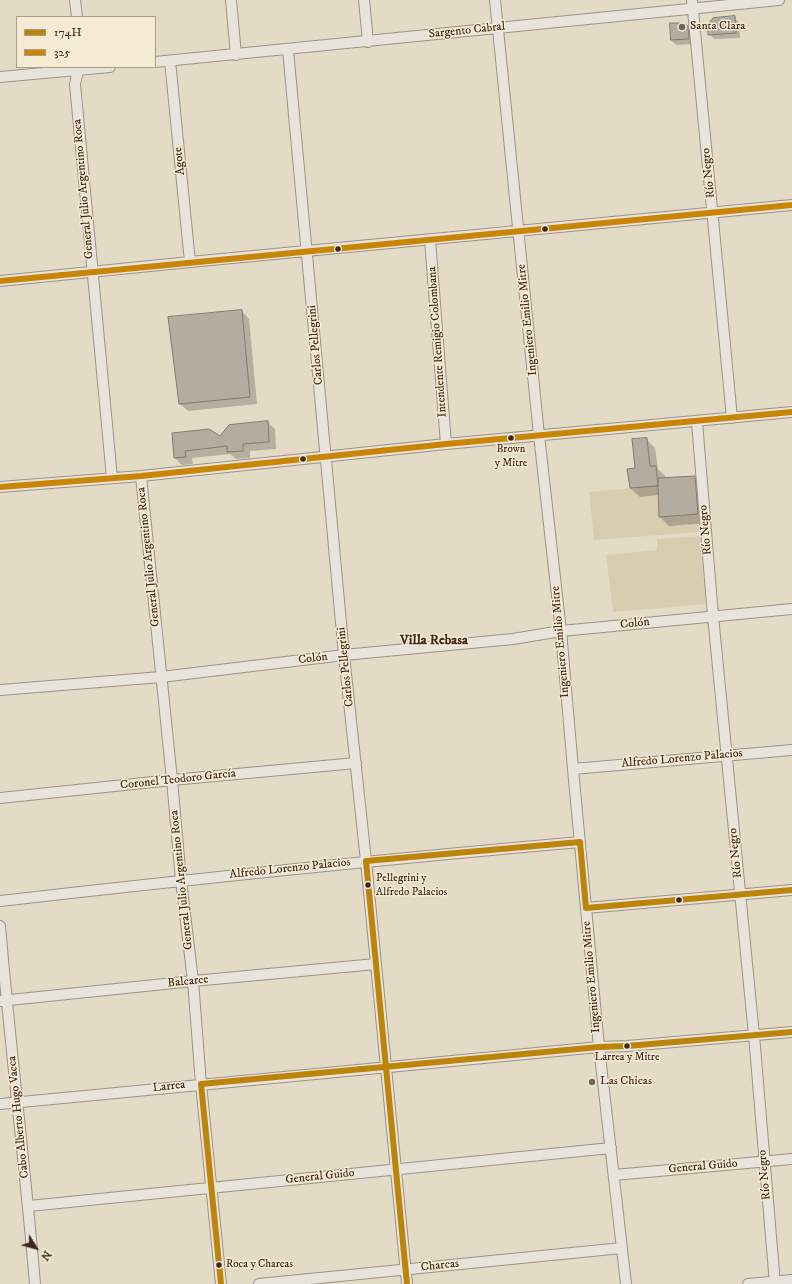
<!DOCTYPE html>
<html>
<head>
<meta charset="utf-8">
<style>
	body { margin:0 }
	#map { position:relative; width:792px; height:1284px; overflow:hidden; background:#e4dbc7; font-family:"IM FELL DW Pica",serif }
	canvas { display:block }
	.legend { position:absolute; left:16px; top:16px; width:140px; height:52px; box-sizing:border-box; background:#f5ebd3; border:1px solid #ad9c88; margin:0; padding:5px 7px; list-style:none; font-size:12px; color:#402618 }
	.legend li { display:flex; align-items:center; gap:8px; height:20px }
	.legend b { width:20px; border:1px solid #ad9c88 }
	.north { position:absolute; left:16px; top:1228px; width:40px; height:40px; -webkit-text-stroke:3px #f5ebd3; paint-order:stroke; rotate:127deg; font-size:11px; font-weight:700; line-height:16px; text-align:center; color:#402618 }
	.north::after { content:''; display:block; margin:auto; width:14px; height:18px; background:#402618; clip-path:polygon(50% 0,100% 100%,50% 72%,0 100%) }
</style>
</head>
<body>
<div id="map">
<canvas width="792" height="1284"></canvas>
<ul class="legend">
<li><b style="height:5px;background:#bc8408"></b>174H</li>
<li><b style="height:5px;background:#c98606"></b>325</li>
</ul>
<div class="north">N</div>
</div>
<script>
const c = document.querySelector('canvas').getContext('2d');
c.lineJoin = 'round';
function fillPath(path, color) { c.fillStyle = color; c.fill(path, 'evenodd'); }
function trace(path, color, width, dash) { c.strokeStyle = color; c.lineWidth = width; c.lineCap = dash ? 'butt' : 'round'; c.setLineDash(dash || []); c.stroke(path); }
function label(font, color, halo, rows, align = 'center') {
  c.font = font + ' "IM FELL DW Pica",serif'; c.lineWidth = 3; c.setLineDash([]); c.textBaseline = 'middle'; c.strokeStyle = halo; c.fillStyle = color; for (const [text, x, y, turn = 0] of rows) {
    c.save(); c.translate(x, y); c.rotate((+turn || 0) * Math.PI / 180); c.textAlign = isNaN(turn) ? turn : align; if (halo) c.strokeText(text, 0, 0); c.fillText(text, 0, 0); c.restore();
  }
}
fillPath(new Path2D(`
	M658,486L659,517L698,514L700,532L594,540L589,492Z
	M700,536L706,604L613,612L606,555L657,550V539Z`), '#daccb1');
fillPath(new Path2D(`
	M734,18L739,22L740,38L714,39L709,34Z
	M687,27L692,32L693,44L676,45L671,40Z
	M242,311L249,319L257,404L188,411L180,404Z
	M267,422L275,429L276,449L250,451V458L236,459L230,454L192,458L193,464L182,465L175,458L173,434L221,437Z
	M646,439L655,448L658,469L665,476V479L695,477L704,486L707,523L669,526L660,517L659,495L640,497L630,488L628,470L636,469Z`), '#0003');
const building = new Path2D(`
	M735,16L736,33L708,35V24L713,18Z
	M670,23H683L688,26L689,39L671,40Z
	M242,310L250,397L179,404L168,317Z
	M268,421L269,442L243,444V451L227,452V446L185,451L186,457L174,458L172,433L209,429L220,436L229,425Z
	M647,438L650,466H656L658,486V478L695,476L698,514L659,517L658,486L630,488L627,469L635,468L632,439Z`);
fillPath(building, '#b4ac9e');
trace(building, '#837a6e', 1);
const minor = new Path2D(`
	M75,0L77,17
	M231,0L236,55
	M364,0L368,42
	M495,0L539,435L561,631L573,769L599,1047L626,1284
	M692,0L732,418
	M288,50L344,655L366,861L407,1284
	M170,61L190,262
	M155,62L779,0
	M79,67L75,84L112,478
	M0,77L110,67
	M430,240L446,444
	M0,281L190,262L792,205
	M697,422L713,616L754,1035L775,1284
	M141,476L172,780L181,880L193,981L201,1084L221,1284
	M0,487L141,476L446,444L792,412
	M0,690L161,677L344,655L513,639L561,631L792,609
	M573,769L792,750
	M0,798L172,780L356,763
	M0,901C193,879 386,859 580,842
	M586,908L792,890
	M0,926C10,1045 25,1164 35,1284
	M0,1001L193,981L376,964
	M0,1104L599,1047L627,1046L792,1032
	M614,1175L792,1159
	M29,1206L611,1148
	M259,1284L622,1248
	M748,1284L792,1280`);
trace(minor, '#9a9285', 12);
trace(minor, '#e9e4db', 10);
trace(new Path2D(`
	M221,1284L201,1084L599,1047L627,1046L792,1032
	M407,1284L366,861L580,842L586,908L792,890`), '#bc8408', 6);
trace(new Path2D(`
	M0,281L792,205
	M0,487L141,476L446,444L792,412`), '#c98606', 6);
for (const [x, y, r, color] of [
	[682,27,4,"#796555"],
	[545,229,3.5,"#402618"],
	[338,249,3.5,"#402618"],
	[511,438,3.5,"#402618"],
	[303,459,3.5,"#402618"],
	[368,885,3.5,"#402618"],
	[679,900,3.5,"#402618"],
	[627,1046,3.5,"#402618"],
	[592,1082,4,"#796555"],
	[219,1265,3.5,"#402618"]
]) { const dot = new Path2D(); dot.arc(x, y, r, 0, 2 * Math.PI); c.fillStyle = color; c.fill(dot); trace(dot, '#f5ebd3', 1.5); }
label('11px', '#402618', '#f5ebd3', [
	["Brown",511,450],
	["y Mitre",511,464],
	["Pellegrini y",376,879,"left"],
	["Alfredo Palacios",376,893,"left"],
	["Larrea y Mitre",627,1058],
	["Roca y Charcas",226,1265,"left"]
]);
label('12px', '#402618', '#f5ebd3', [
	["Santa Clara",690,27],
	["Las Chicas",600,1082]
], 'left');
label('12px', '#402618', '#f5ebd3', [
	["Sargento Cabral",467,31,-6],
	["Agote",180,161,-96],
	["Río Negro",709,173,-96],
	["General Julio Argentino Roca",84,189,-95],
	["Ingeniero Emilio Mitre",528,320,-96],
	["Intendente Remigio Colombana",438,342,-94],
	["Carlos Pellegrini",316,345,-95],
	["Río Negro",706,530,-95],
	["General Julio Argentino Roca",149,557,-96],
	["Colón",635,624,-6],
	["Ingeniero Emilio Mitre",561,642,-95],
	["Colón",313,659,-7],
	["Carlos Pellegrini",346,667,-96],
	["Alfredo Lorenzo Palacios",682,759,-5],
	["Coronel Teodoro García",178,780,-6],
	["Río Negro",736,853,-96],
	["Alfredo Lorenzo Palacios",290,869,-6],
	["General Julio Argentino Roca",182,880,-96],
	["Ingeniero Emilio Mitre",592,977,-95],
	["Balcarce",188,982,-6],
	["Larrea",169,1087,-6],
	["Cabo Alberto Hugo Vacca",19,1117,-96],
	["General Guido",703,1167,-5],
	["Río Negro",765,1175,-95],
	["General Guido",320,1177,-6],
	["Charcas",440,1266,-6]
]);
label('bold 14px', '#402618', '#f5ebd3', [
	["Villa Rebasa",434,641]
]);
</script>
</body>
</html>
